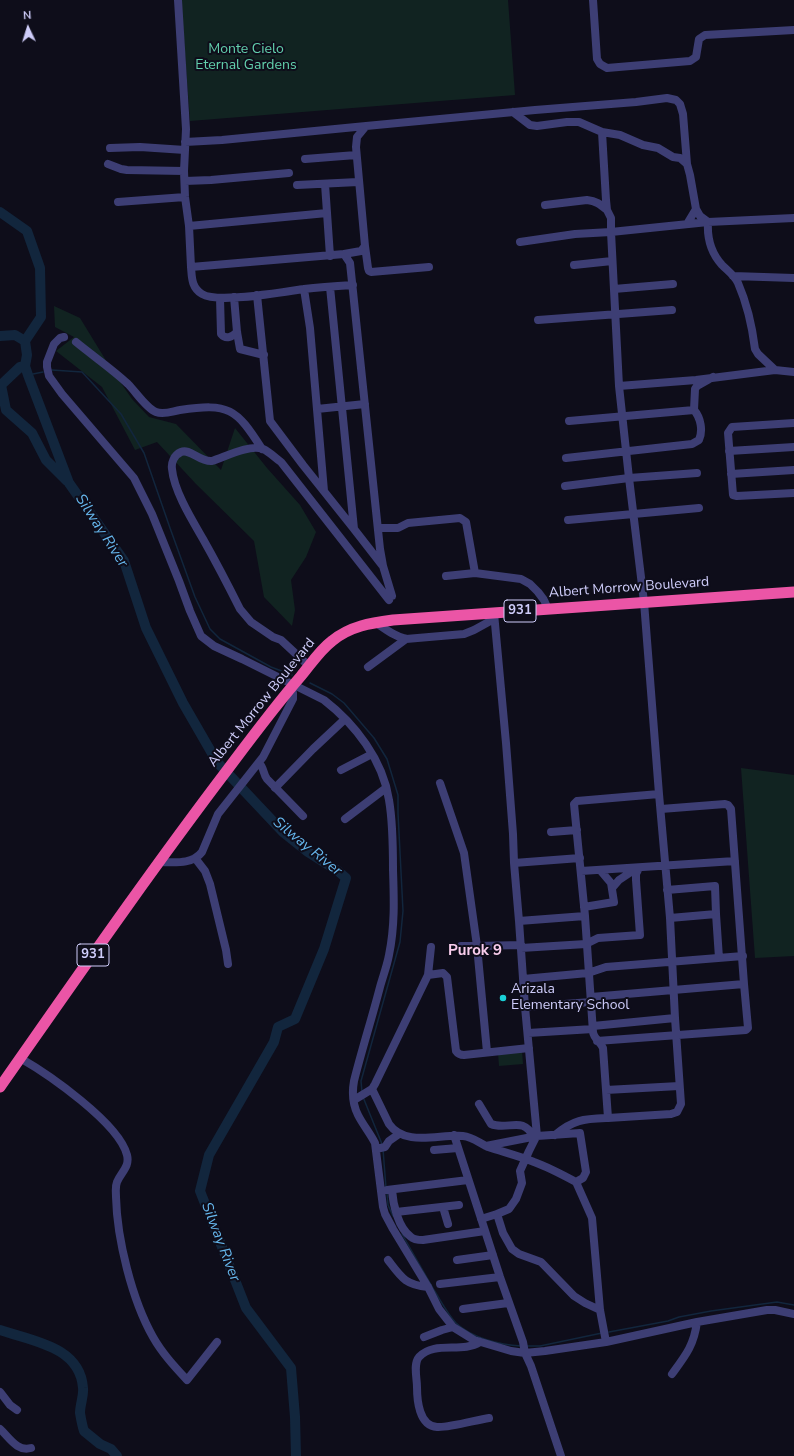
<!DOCTYPE html>
<html>
<head>
<meta charset="utf-8">
<style>
	body { margin:0 }
	#map { position:relative; width:794px; height:1456px; overflow:hidden; background:#0e0d1a; font-family:"Nunito Sans",sans-serif }
	canvas { display:block }
	.north { position:absolute; left:8px; top:8px; width:40px; height:40px; -webkit-text-stroke:3px #0e0d1a; paint-order:stroke; rotate:356deg; font-size:11px; font-weight:700; line-height:16px; text-align:center; color:#ceccf9 }
	.north::after { content:''; display:block; margin:auto; width:14px; height:18px; background:#ceccf9; clip-path:polygon(50% 0,100% 100%,50% 72%,0 100%) }
</style>
</head>
<body>
<div id="map">
<canvas width="794" height="1456"></canvas>
<div class="north">N</div>
</div>
<script>
const c = document.querySelector('canvas').getContext('2d');
c.lineJoin = 'round';
function fillPath(path, color) { c.fillStyle = color; c.fill(path, 'evenodd'); }
function trace(path, color, width, dash) { c.strokeStyle = color; c.lineWidth = width; c.lineCap = dash ? 'butt' : 'round'; c.setLineDash(dash || []); c.stroke(path); }
function label(font, color, halo, rows, align = 'center') {
  c.font = font + ' "Nunito Sans",sans-serif'; c.lineWidth = 4; c.setLineDash([]); c.textBaseline = 'middle'; c.strokeStyle = halo; c.fillStyle = color; for (const [text, x, y, turn = 0] of rows) {
    c.save(); c.translate(x, y); c.rotate((+turn || 0) * Math.PI / 180); c.textAlign = isNaN(turn) ? turn : align; if (halo) c.strokeText(text, 0, 0); c.fillText(text, 0, 0); c.restore();
  }
}
fillPath(new Path2D(`
	M181,0H508L515,95L190,121Z
	M54,306L80,318L110,367L132,399L149,417L176,424L221,470L235,428L267,468L300,505L316,532L306,557L291,580L295,610L292,626L264,597L254,541L196,484L157,442L135,450L102,387L56,351L74,337L55,327Z
	M741,768L794,775V956L755,958Z
	M522,1051L523,1064L499,1066L498,1053Z`), '#112321');
trace(new Path2D(`
	M52,370L82,372L121,414L144,453L170,528L195,597L210,629L220,639L271,667L292,675
	M28,375L43,372
	M310,683L332,694L344,703L374,738L387,759L398,795V813L403,911L400,942L361,1081L362,1092
	M363,1097L382,1144
	M383,1149L386,1188
	M387,1193L388,1205L393,1216
	M402,1234C413,1253 423,1271 434,1290C441,1301 447,1313 456,1323C472,1338 500,1345 521,1346
	M609,1332L668,1321L679,1317L711,1311L777,1302L794,1305
	M527,1346H540L602,1333`), '#12263d', 1.5);
trace(new Path2D(`
	M0,212L27,231L40,268L41,317L25,341
	M0,336L15,335L25,341L27,355L25,366L28,375L69,483L124,561L146,628L183,703L217,762L283,832L308,852L338,871L346,878L324,949L295,1019L278,1027L274,1042L209,1155L200,1191L246,1308L291,1368L295,1417L296,1456
	M25,366L20,367L1,385L6,410L32,433L46,460L67,481
	M0,1330C31,1341 80,1346 83,1388C84,1396 80,1404 80,1413C81,1419 82,1425 84,1431L100,1444L111,1449L117,1456`), '#12263d', 10);
trace(new Path2D(`
	M178,0L186,129L184,171L185,197L189,226L191,267L344,254L350,263L380,549L383,566L392,596
	M593,0L597,59L600,64L607,68L690,61L696,57L699,39L705,35L794,30
	M513,112L530,125L537,126L567,122H579L602,132L620,135L643,145L658,148L673,157L680,158L687,164L690,175L696,209L687,224
	M185,142L222,140L366,126
	M110,148L140,147L185,150
	M305,159L356,155
	M108,164L121,169L127,170L184,171
	M185,181L211,180L289,173
	M325,184L330,256
	M297,185L358,182
	M118,202L185,197
	M545,205L587,200C596,201 600,204 607,210
	M696,209L700,216L708,222C707,238 711,253 722,265C728,271 735,276 738,283C748,306 752,325 755,349L758,354L775,370
	M189,226L327,213
	M520,242L575,234L611,232V218L607,210L606,200L602,132
	M365,246L368,268L369,271L371,272L429,267
	M344,254L361,251L365,246L356,147L357,137L366,126L535,110L636,102L667,98L676,100L680,104L683,114L687,164
	M574,265L612,261
	M191,267C192,277 191,287 202,294C218,304 283,292 304,289C321,287 337,286 353,285
	M733,276L794,278
	M330,287L354,529L382,565
	M304,289L310,328L324,491
	M614,289L673,284
	M257,295L270,421L303,465L354,529
	M234,297L237,332L240,349L264,355
	M220,298L221,334C226,340 232,337 237,332
	M538,320L672,310
	M64,337L60,338L54,344L47,362V367L49,376L62,394L134,478L152,514L179,581L190,611L201,636L214,646L242,659L324,700C355,724 383,760 389,800C393,823 393,847 393,870C394,899 395,926 389,955C387,966 383,976 380,987C372,1018 362,1049 354,1081C352,1092 353,1105 358,1115C363,1125 370,1133 375,1143L383,1207L385,1214L393,1229L428,1287L439,1309L453,1327L474,1340L511,1351L525,1353L545,1351L606,1342L697,1322L767,1310H775L794,1314
	M76,342C93,356 112,369 128,384C136,392 146,408 156,412C164,415 173,411 180,410C229,403 236,408 262,449
	M619,386L696,380L775,370L794,372
	M317,409L365,404
	M569,421L694,410
	M794,423L732,427L728,433L733,495L737,496L794,493
	M729,451L794,447
	M566,458L692,444L699,440C703,431 701,418 694,410L695,389L697,386L713,377
	M731,474L794,470
	M565,486L629,478L697,473
	M568,520L699,508
	M378,528H398L408,523L460,518L466,522L475,573
	M446,576L475,573L521,579L530,584L538,592L544,600L548,609
	M375,622C385,629 394,636 406,639L464,634L474,630L494,619
	M309,666L281,640L273,637L251,622L240,609C228,585 216,562 203,539C192,520 174,491 172,469C171,463 174,455 181,452C190,448 199,462 212,461C225,457 249,444 263,449C270,452 275,458 281,462L389,600
	M368,667L406,639
	M259,763C264,767 263,774 267,779L303,816
	M341,770L372,754
	M440,783L464,853L477,946L521,945
	M275,788L313,749L345,719
	M659,794L577,801L574,804L585,916L593,1032C594,1039 600,1041 603,1048L608,1118L671,1114L677,1112L681,1104L675,1018L670,918L659,794L644,602L629,478L619,386L611,232L708,222L794,218
	M345,819L386,788
	M551,832L577,830
	M195,858L205,871L210,884L226,950L228,964
	M158,862C174,862 192,865 202,852L218,814L263,757L293,699V693L291,687
	M514,863L580,858
	M581,871L735,861
	M613,887L619,880L634,870
	M667,890L715,886L716,914
	M584,907L614,902L611,883L600,870
	M670,918L716,914L719,958
	M519,921L585,916
	M461,946H477L487,1052
	M521,948L586,944L598,938L640,935L636,880V874L639,868
	M428,975L431,947
	M523,979L588,973L606,967L743,956
	M591,997L744,984L731,809L728,805L725,804L661,809
	M525,1007L591,1002
	M593,1026L675,1018
	M528,1033L593,1029
	M597,1041L746,1030L748,1028L744,984
	M20,1058C48,1074 119,1123 127,1155C130,1167 121,1172 117,1182C115,1187 116,1192 116,1197C117,1239 132,1300 153,1337C162,1353 174,1366 187,1380L217,1342
	M372,1089L389,1124C405,1147 439,1134 463,1136C473,1137 479,1143 488,1147C503,1152 519,1156 534,1162C548,1167 563,1175 576,1182L583,1178L586,1172L580,1133L537,1136
	M606,1090L679,1086
	M354,1100L372,1089L375,1084L428,975L443,973L447,977L456,1051C458,1054 460,1055 464,1055L529,1048
	M479,1104L491,1124C507,1131 524,1115 533,1137
	M454,1135L500,1277L523,1342L525,1353L531,1366L561,1456
	M555,1135C574,1119 584,1119 608,1118
	M486,1146L537,1136L525,1007L519,921L514,863L513,834L506,743L494,613
	M376,1149L385,1147L389,1141L399,1134
	M434,1150L458,1148
	M576,1182L592,1218L600,1310L606,1342
	M387,1190L468,1180
	M392,1190C393,1204 398,1228 411,1237C414,1240 419,1240 423,1240L485,1231
	M443,1207L448,1224
	M396,1212L459,1205
	M497,1214L509,1209L516,1199L522,1183L520,1171L529,1151L536,1137
	M481,1219L497,1214L503,1233L512,1249L519,1254L541,1262L574,1296L585,1303L600,1310
	M388,1260C401,1277 405,1285 428,1287
	M457,1260L493,1255
	M440,1284L500,1277
	M463,1309L508,1303
	M424,1337L442,1330L453,1327
	M480,1342C462,1354 435,1340 419,1357C413,1364 417,1378 417,1387C417,1400 419,1426 437,1427C449,1428 476,1420 489,1418
	M672,1374C686,1355 694,1345 697,1322
	M0,1392L10,1405L17,1410
	M0,1429C9,1437 17,1452 31,1448`), '#3d3e74', 8);
trace(new Path2D(`
	M0,1087C75,980 149,873 228,769C252,737 275,706 301,676C311,664 320,650 332,641C350,626 371,623 393,620L794,592`), '#eb55a6', 11);
for (const [x, y, r, color] of [
	[503,998,4,"#1ad0d7"]
]) { const dot = new Path2D(); dot.arc(x, y, r, 0, 2 * Math.PI); c.fillStyle = color; c.fill(dot); trace(dot, '#0e0d1a', 1.5); }
for (const [x, y, w] of [
	[520,611,32],
	[93,955,32]
]) { const box = new Path2D(); box.roundRect(x - w / 2, y - 11, w, 22, 3); c.fillStyle = '#0e0d1a'; c.fill(box); trace(box, '#ceccf9', 1); }
label('bold 13px', '#ceccf9', null, [
	["931",520,611],
	["931",93,955]
]);
label('14px', '#62cfac', '#0e0d1a', [
	["Monte Cielo",246,50],
	["Eternal Gardens",246,66]
]);
label('14px', '#ceccf9', '#0e0d1a', [
	["Albert Morrow Boulevard",629,588,-4],
	["Albert Morrow Boulevard",262,703,-51]
]);
label('14px', '#ceccf9', '#0e0d1a', [
	["Arizala",511,990],
	["Elementary School",511,1006]
], 'left');
label('italic 15px', '#66b7ed', '#0e0d1a', [
	["Silway River",101,531,57],
	["Silway River",307,847,39],
	["Silway River",220,1242,69]
]);
label('bold 15px', '#f9cdec', '#0e0d1a', [
	["Purok 9",475,951]
]);
</script>
</body>
</html>
